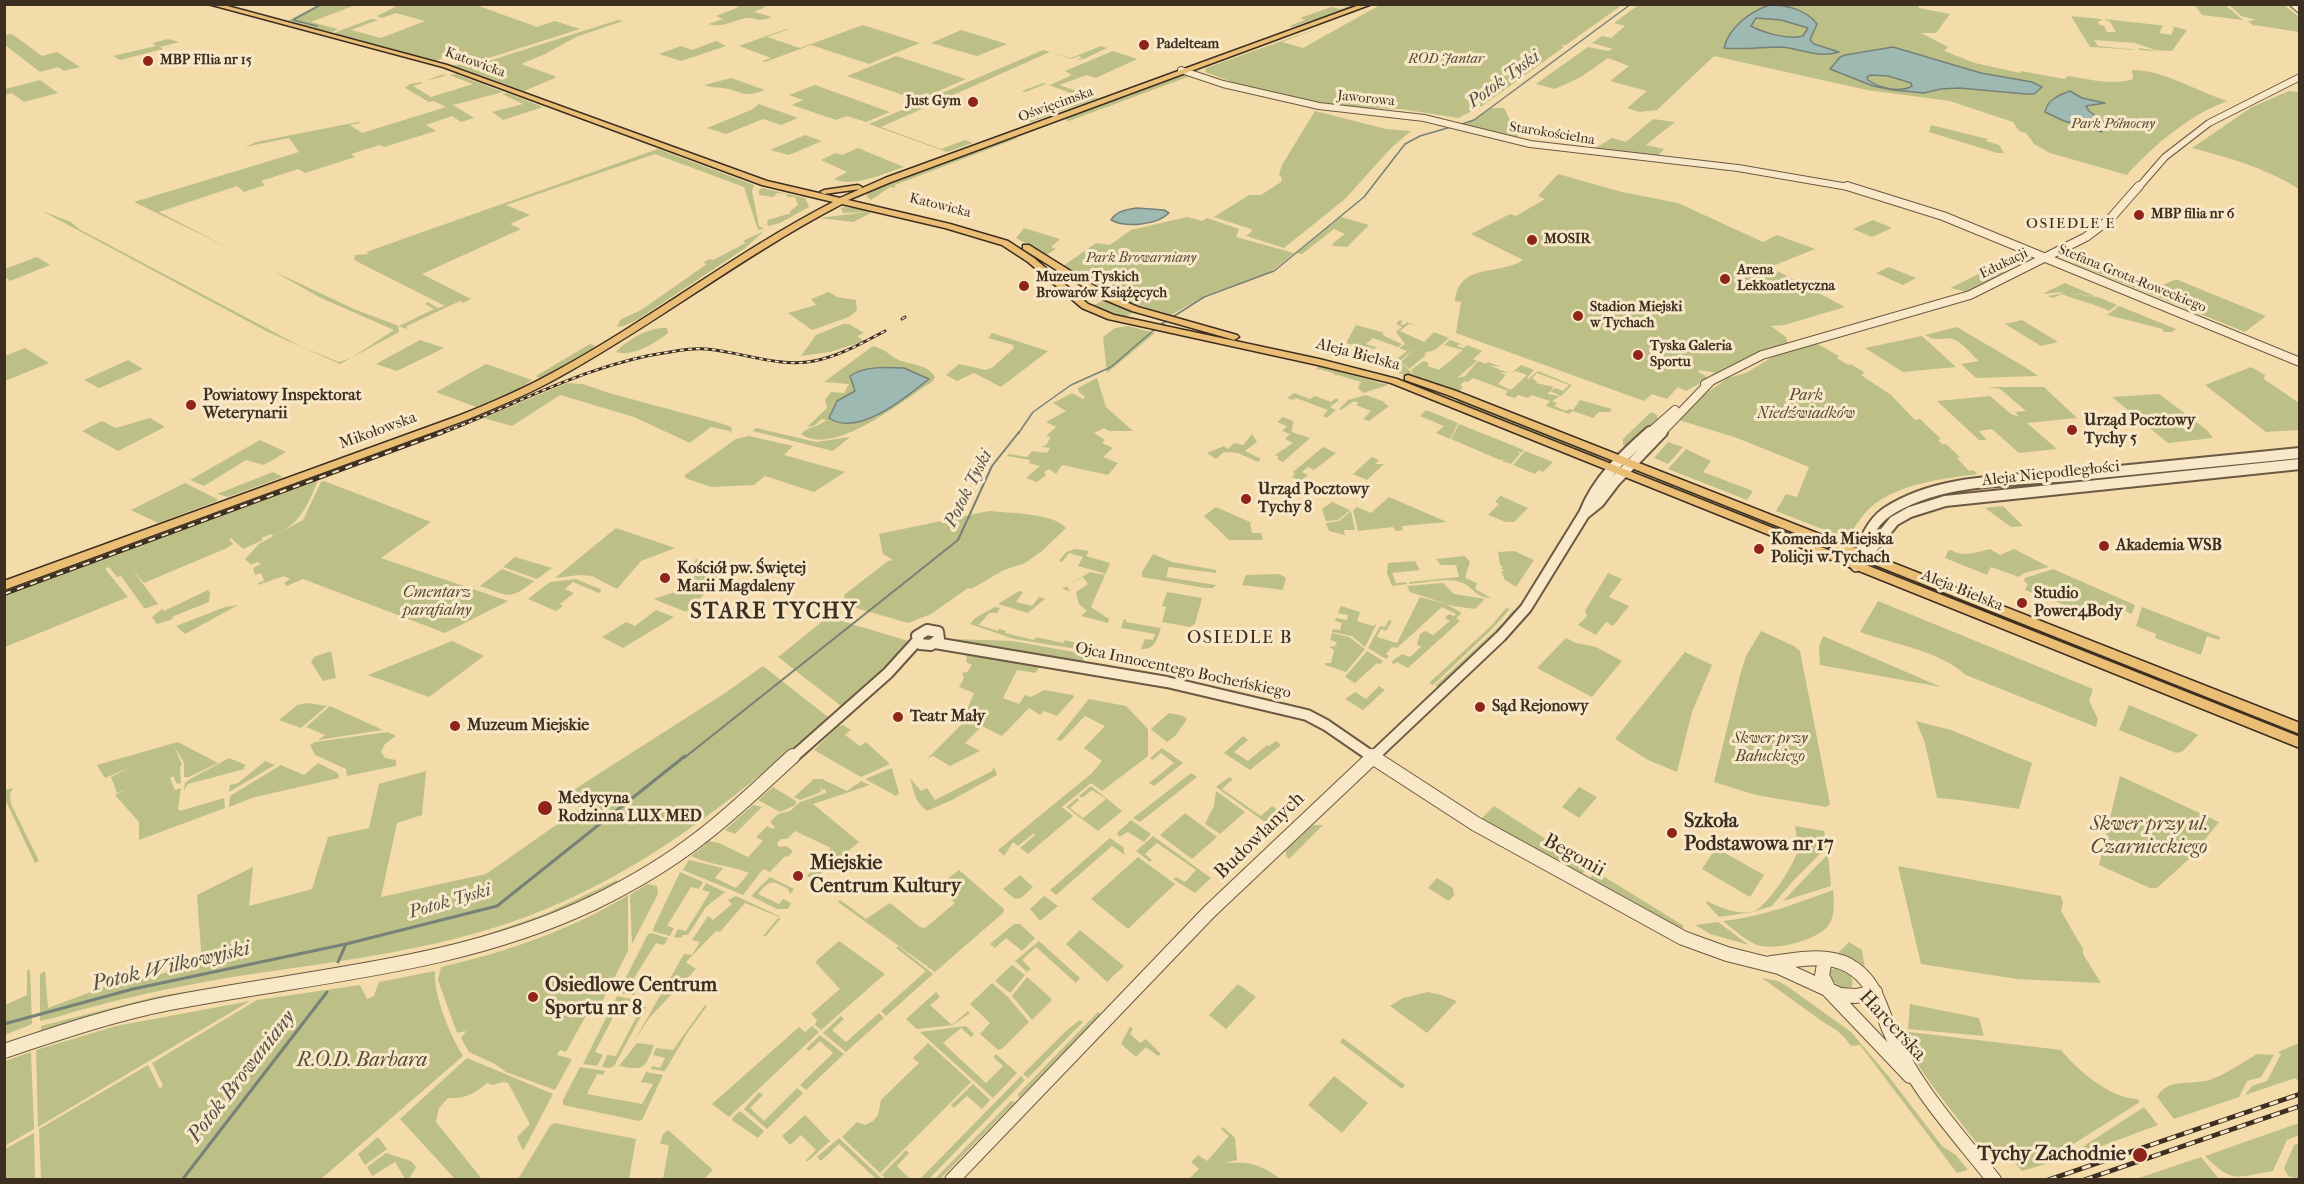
<!DOCTYPE html>
<html>
<head>
<meta charset="utf-8">
<style>
	body { margin:0 }
	#map { position:relative; width:2304px; height:1184px; overflow:hidden; background:#f4dbaa; font-family:"IM FELL French Canon",serif }
	canvas { display:block }
	.frame { position:absolute; inset:0; border:6px solid #3d2e22; pointer-events:none }
</style>
</head>
<body>
<div id="map">
<canvas width="2304" height="1184"></canvas>
<div class="frame"></div>
</div>
<script>
const c = document.querySelector('canvas').getContext('2d');
c.lineJoin = 'round';
function fillPath(path, color) { c.fillStyle = color; c.fill(path, 'evenodd'); }
function trace(path, color, width, dash) { c.strokeStyle = color; c.lineWidth = width; c.lineCap = dash ? 'butt' : 'round'; c.setLineDash(dash || []); c.stroke(path); }
function label(font, color, halo, rows, align = 'center') {
  c.font = font + ' "IM FELL French Canon",serif'; c.lineWidth = 6; c.setLineDash([]); c.textBaseline = 'middle'; c.strokeStyle = halo; c.fillStyle = color; for (const [text, x, y, turn = 0] of rows) {
    c.save(); c.translate(x, y); c.rotate((+turn || 0) * Math.PI / 180); c.textAlign = isNaN(turn) ? turn : align; if (halo) c.strokeText(text, 0, 0); c.fillText(text, 0, 0); c.restore();
  }
}
fillPath(new Path2D(`
	M349,4L353,6L311,22L338,29L332,32L285,22L316,6L312,5Z
	M401,4L476,5L537,27L555,21L580,29L476,62L449,56L435,61L331,34L371,19L378,20L351,30L381,38L425,21L396,13L382,18L377,16Z
	M1917,4L1919,8L1950,14L1936,33H1921L1948,47L1944,51L1975,63L2020,73L2021,71L2065,79L2068,76C2089,79 2113,86 2133,79L2132,70C2165,70 2197,92 2228,101C2192,113 2152,146 2127,175L2050,153L2034,144L2026,133L2019,131L2013,122L1950,101L1867,90L1714,56L1657,110L1639,112L1627,108L1647,91L1610,81L1629,66L1608,58L1581,77L1555,89L1536,84L1588,47L1608,51L1613,49L1592,43L1602,36L1611,38L1625,26L1614,23L1637,6L1632,5Z
	M732,5H758L766,7L754,12L772,17C756,23 760,18 748,18C734,19 723,29 709,24L723,19L716,16L739,7Z
	M1352,5H1360L1300,27L1293,28L1342,11L1292,27L1289,26L1305,20L1300,18L1331,7L1340,9Z
	M1380,5H1622L1566,45H1561L1564,47L1482,106L1458,118L1401,109L1338,107L1243,86L1205,72L1206,68L1332,23L1282,42L1303,48Z
	M2195,5L2224,6L2223,5H2225L2243,20L2202,15Z
	M2229,5H2284L2299,17V32L2254,25L2255,27L2248,21L2256,20L2241,16Z
	M2071,16L2101,19L2102,21H2098L2099,25L2104,26L2107,32H2116L2110,22L2104,19L2167,26H2163L2159,33L2171,35L2174,28L2171,26L2187,30L2172,51L2155,50L2135,43L2094,40L2098,46L2140,50L2139,48L2158,51L2090,47Z
	M618,20L623,21L576,37L545,54L521,64L555,76V78L524,91L451,65L479,64Z
	M863,25L920,43L869,64L811,45L765,62L762,61L771,58L739,46L786,29H789L767,37L800,48Z
	M961,30L1007,44L977,56L931,43Z
	M12,34L42,56L57,52L80,67L64,71L58,67L40,72L5,45V35Z
	M168,39L179,42L160,47L163,49L120,60L113,56L156,46L153,43Z
	M716,41L726,46L681,61L659,54L681,46L692,50Z
	M1101,46L1107,48L1084,59L1077,60L1082,58L1079,56L1071,59L1050,52L881,127L941,149L965,140L973,143L947,152L869,124L1043,50L1071,58Z
	M1113,51L1137,59L1096,78L1087,75L1059,85L1098,98L1031,122L1023,119L1026,120L1054,107L1060,108L1080,99L1075,97L1057,105L1073,94L1046,84L1025,92L1022,91L1043,83L1050,85L1072,75L1065,71Z
	M896,56L966,79L918,100L847,76Z
	M446,73L442,76L456,74L503,92L453,105L474,118L461,122L452,116L426,125L436,131L384,147L380,145L351,154L355,157L305,173L298,169L261,181L265,185L244,192L237,186L159,212L231,249L134,202L299,152L289,138L245,147L256,142L358,122L361,123L350,125L362,133L446,107L434,101L429,102L405,88L410,84L421,82L423,83L413,86L431,97L473,84L449,75L425,81Z
	M1193,75L1069,121L1074,124L1066,120L1067,117L1182,76Z
	M731,78L765,90C740,99 745,91 722,88C716,87 711,88 704,85Z
	M40,80L58,93L24,102L12,93L5,95V89Z
	M815,85L890,112L866,122L847,116L836,120L792,105L803,100L789,95Z
	M2289,91L2299,92V189C2266,168 2230,158 2192,148L2252,107Z
	M507,93L543,107L503,120L492,112L523,104L502,94Z
	M759,104L798,118L781,125L763,119L726,134L707,128L751,110Z
	M1492,108H1504L1520,140L1465,125Z
	M1315,111L1386,129L1411,131L1391,148L1345,199L1284,248L1246,236L1252,231L1251,229L1214,217L1249,195H1261L1281,182L1282,179L1279,174L1282,165Z
	M1653,119L1675,122L1646,145L1664,149L1658,156L1594,149L1612,138L1626,142Z
	M1931,125L1988,139L1986,141L1999,145L2004,153H1997L1929,132Z
	M805,135L822,141L789,155L770,150Z
	M1018,138L895,185V188L890,187L871,200L866,196L871,190L1006,139Z
	M858,148L904,167C884,173 855,188 834,179L847,172L821,160L836,153L842,155Z
	M658,149L754,185L752,191L759,226L764,229L758,230L744,187L655,154L506,205L530,215L510,224L521,229L422,274L471,299L463,303L460,301L407,326V329L398,326L399,332L340,364L268,332L42,211L71,222L79,229L302,347L339,362L351,358L394,330L321,298L273,271L354,309L399,326L434,309L425,304L428,302L438,308L445,306L354,260L355,255L369,254L378,261L366,252Z
	M1558,174L1622,192L1678,203L1763,242L1777,235L1815,249L1770,267L1845,307L1784,325L1771,326L1786,337L1788,343L1747,357L1716,373L1700,370L1698,372L1706,376V380L1686,391L1678,387L1667,399L1652,394L1644,401L1456,333L1461,302L1455,301C1459,262 1499,276 1523,260L1471,234L1510,214L1516,216L1545,199L1538,196Z
	M762,188L805,198L809,207L780,223L768,226L767,223L768,220L791,213L789,212L798,205L795,197H787V194L777,193L773,197L759,195V190Z
	M845,207L861,209L891,216L868,211L871,213L853,222L819,218L867,212L843,213L841,208Z
	M1187,217L1202,221L1207,218L1239,229L1236,237L1294,253L1269,273L1206,295L1171,315L1126,301L1069,272L1063,266L1096,243L1110,245L1131,230Z
	M1341,217L1369,225L1347,247L1332,246L1333,243L1345,234L1334,229L1302,254L1297,253Z
	M1873,220L1892,228L1872,237L1853,229Z
	M1024,228L1060,239L1051,247L1056,249L1046,255L1016,238Z
	M764,231L744,249L637,320L624,326L617,327L620,320L641,310L707,264L703,263L709,259L713,260L746,243L743,241Z
	M37,257L50,265L10,281L5,277V269Z
	M2076,262L2163,285L2174,280H2178L2266,316L2245,332L2073,263Z
	M1889,267L1916,278L1903,285L1876,273Z
	M1991,268L2005,273L1967,292L1950,288Z
	M2065,283L2095,296L2063,293L2098,297L2117,305L2109,311C2093,303 2079,301 2062,294L2053,298L2047,296L2060,294L2062,292L2042,294Z
	M829,292L837,297L856,300L857,310L849,317L812,330L788,313L816,305L811,299Z
	M1104,300L1130,310L1132,313C1121,321 1104,312 1094,305Z
	M2119,306L2176,329L2172,332H2163V329L2107,315Z
	M1400,320L1403,321L1400,324L1404,325L1407,322L1416,326L1409,324L1400,331L1424,342L1434,332L1449,338L1435,350L1424,353L1426,355L1409,369L1401,362L1416,348L1400,361L1398,358L1407,351L1399,348L1405,344L1396,332L1402,327L1396,324Z
	M2022,320L2058,342L2041,346L2005,324Z
	M843,324H849L864,333L857,336L864,341L830,352L801,356L816,335Z
	M1356,325L1382,332L1384,336L1402,344L1398,347L1373,338L1366,344L1376,347L1374,349L1356,344L1366,349L1346,343Z
	M1128,326L1155,333L1107,373L1103,337L1115,328Z
	M1957,327L2028,369L2038,376L1976,378L1961,364L1979,361C1972,355 1962,342 1953,339C1941,336 1938,343 1925,335Z
	M661,328H667L668,333C657,342 631,358 616,352C627,340 645,330 661,328Z
	M992,333L1048,351L1001,387L974,373L957,381L946,375L959,364L986,370L993,367L1014,348L1013,345L988,338Z
	M1922,336L1956,367L1903,372L1865,348Z
	M420,340L444,348L397,371L376,364Z
	M1450,340L1464,345L1459,344L1457,346L1463,348L1467,345L1482,351L1473,359L1477,361L1457,378L1465,376L1478,361L1486,364L1488,362L1501,367L1488,365L1509,373L1499,372L1506,375L1498,384L1511,390L1527,375L1516,371L1511,373L1521,365L1534,370L1527,378L1530,380L1529,378L1538,371L1572,385L1561,396L1550,391L1556,388L1563,391L1569,385L1537,373L1532,378L1537,381L1536,383L1554,387L1547,394L1560,396L1552,401L1557,403L1554,406L1566,411L1569,409L1573,410L1580,400L1612,409L1610,412H1599L1593,418L1573,411L1569,414L1546,406L1550,401L1531,395L1528,398L1518,395L1515,398L1505,395L1508,391L1473,378L1468,382L1465,381L1460,385L1463,387L1459,392L1422,378L1421,380L1382,368L1408,373L1379,366L1382,361L1388,362L1384,360L1386,357L1385,360L1395,361L1396,358L1414,375L1411,370L1423,361L1429,363L1427,366L1439,370L1463,350L1444,345Z
	M1816,343L1839,356L1837,358L1848,365L1851,364L1865,373L1861,375L1891,395L1915,420L1920,419L1941,439L1938,440L1942,444H1946L1960,457L1957,458L1969,471L1973,470L1977,474C1943,479 1899,483 1871,507C1863,514 1857,524 1851,532L1835,534L1776,511L1786,494L1797,497L1809,467L1737,438L1679,420L1705,394L1728,378L1746,373L1774,356Z
	M590,344L596,346L540,379L536,376Z
	M873,346C882,349 886,351 893,357C906,366 927,362 935,377L933,381C905,399 834,458 801,434C808,426 818,428 826,420L822,419L814,426L807,427L827,408L825,400L831,392L844,393L849,384L824,382Z
	M25,348L49,363L5,381V356Z
	M1333,349H1341L1379,360L1376,365L1327,354Z
	M128,360L143,369L99,388L84,380Z
	M486,364L532,380L517,390L476,407L436,392Z
	M1318,366L1388,385L1363,393L1358,388L1361,382L1338,375L1335,376V374L1320,369L1316,370Z
	M2251,367L2265,375L2264,379L2299,403V430L2266,432L2205,385Z
	M1097,378L1106,407L1133,431H1109L1104,428L1094,433L1105,440L1102,443L1113,448L1103,457L1118,463L1108,475L1062,465L1056,474L1049,469L1044,472L1046,475L1037,482L1026,478L1040,466L1029,463L1030,460L1007,456L1009,454L1027,457L1032,451L1047,453L1050,448L1041,447L1046,445L1051,437L1046,436L1056,427L1046,422L1066,411L1053,403L1072,393L1083,399L1085,397L1079,392L1078,388Z
	M567,383L583,384L609,393L720,423L731,427L732,434L730,431L711,427L690,443L634,417L560,395L512,426L483,418Z
	M1987,387H2044L2077,418L2027,423L2057,449L2019,453L1992,429L1979,431L1987,440H1979L1937,401L1990,396L2011,414L2019,417L2015,412L2026,411L2000,389Z
	M1294,393L1310,399L1315,396L1331,402L1336,398L1339,400L1330,407L1336,410L1327,418L1323,416L1328,410L1296,398L1293,400L1287,398Z
	M2159,394L2207,430L2213,438L2168,443L2112,397Z
	M1366,395L1385,402L1384,403L1389,406L1369,421L1363,419L1371,411L1356,405L1359,403L1354,401L1341,410L1339,409L1348,400Z
	M1459,398L1602,455L1598,459L1455,402Z
	M1426,410L1458,423L1450,439L1436,433L1444,426L1420,416Z
	M1651,412L1657,415L1658,419L1627,447L1623,445V439Z
	M1283,417L1293,421L1292,432L1310,438L1283,462L1277,459L1279,457L1275,455L1293,443L1285,439L1290,434L1282,431L1287,426L1277,422Z
	M150,418L165,427L118,451L82,431L102,421L116,428Z
	M1459,424L1524,450L1521,453L1517,451L1520,454L1511,464L1502,461L1503,459L1500,460L1451,439Z
	M756,428L816,442L850,437L833,451L753,431Z
	M1252,434L1257,442L1245,451L1261,459L1258,462L1238,453L1224,452L1216,459L1207,453L1224,446L1228,449L1234,443L1243,445Z
	M749,436L793,446L784,455L845,472L814,492L765,476L754,485L711,487L685,478V475L736,439Z
	M260,440L286,452L264,465L246,460L204,486L190,480Z
	M1668,442L1683,447L1668,464L1654,458Z
	M1323,447L1336,453L1314,470L1308,467L1302,472L1308,475L1301,481L1292,477L1295,474L1293,472Z
	M1686,449L1711,461L1703,472L1753,491L1747,500L1668,469Z
	M1525,451L1553,462L1543,472L1539,470L1535,474L1513,465Z
	M1372,457L1379,460L1375,464H1384L1367,480L1353,474Z
	M273,472L283,477L228,497L217,494Z
	M308,478L309,480L5,593V590Z
	M1659,478L1825,544L1822,549L1655,482Z
	M318,480C307,507 300,524 273,536L271,534L261,538L263,540L243,549L231,538L229,539L233,544L227,548L144,583L132,569L158,604L147,608H144L121,576L117,577L109,567L105,569L128,597L5,647V595Z
	M324,481L431,522L381,558L508,601L445,633L303,579L287,586L284,583L290,579L284,576L258,585V583L264,581L261,573L255,575L253,568L261,564L257,562L251,565L245,559L259,544L303,520L321,482Z
	M185,483L217,499V501L158,523L131,510Z
	M1500,496H1501L1528,508L1514,522H1506L1488,515L1499,504L1495,502Z
	M1389,497L1447,522L1402,526L1403,530L1396,531L1393,527L1358,531L1353,510L1357,507L1371,513Z
	M1332,502L1350,510L1338,520L1326,521L1322,509Z
	M2003,506L2023,526L2011,527L1985,508Z
	M1216,507L1250,522L1252,533H1261L1263,540H1229L1204,516Z
	M989,511C1008,513 1054,513 1066,528L1042,551L1025,563L1004,570L971,589L968,588L931,614L908,623L839,603L845,598L844,595L888,561L893,560L883,554L879,534Z
	M1351,511L1355,530H1344L1345,535L1329,531L1326,523L1339,521Z
	M616,528L675,548L641,561L617,589L592,576L579,575L555,578Z
	M1076,549L1089,551L1086,556L1110,563L1106,574L1078,566L1083,557L1069,553L1062,562L1059,561L1066,552Z
	M1990,549L2000,555L2014,549L2049,567L2024,573L2019,577L1991,567L1987,575L1945,558L1948,551L1951,550C1963,558 1977,552 1990,549Z
	M1514,551L1534,560L1516,587L1505,580L1501,571H1505L1501,569L1503,567L1500,565L1498,552Z
	M1153,554L1172,562L1216,570V573L1169,567L1166,577L1216,585L1213,588H1205L1142,577V572Z
	M1465,556L1470,562L1465,578L1477,583L1475,589L1491,598C1476,598 1474,588 1463,583C1448,577 1425,583 1410,584L1409,582L1459,577L1456,565H1441L1436,559Z
	M515,557L552,568L537,579L503,567Z
	M697,559L722,568L725,574L686,612L654,599L690,587L695,573L693,563Z
	M1415,561L1420,570L1392,573L1396,583L1406,582L1407,584L1392,586L1387,573L1388,563Z
	M502,569L534,581C509,601 509,596 480,586Z
	M2053,569L2135,605L2132,614L2107,604L2101,619L2025,590L2028,584L2024,581L2025,578Z
	M1090,572L1105,575L1091,607L1109,619L1108,623L1081,616L1087,611L1079,604L1076,592L1088,584L1083,577L1067,586L1070,591L1062,589Z
	M1896,572L2087,648L2085,653L1893,577Z
	M1608,573L1622,579L1609,597L1629,606L1613,626L1606,622L1596,635L1578,625L1587,616L1585,611Z
	M1279,574L1286,578L1283,590L1242,585L1246,575Z
	M576,579L602,590L599,593L573,582L565,589L574,593L560,604L563,606L556,611L528,599L550,582Z
	M1443,583L1454,594L1485,599L1475,609L1453,606L1410,592L1407,586Z
	M208,590L210,593L209,602L174,616L171,620L157,624L152,617L162,609L164,611Z
	M1019,591L1023,592L1016,602L1032,606L1039,597L1045,599L1028,613L998,604Z
	M1167,592L1202,598L1195,624L1190,627L1162,622L1166,607L1162,606Z
	M1420,597L1446,604L1462,613L1456,618L1460,621L1408,668L1397,662L1393,665L1392,661L1402,654L1410,657L1421,647L1417,644L1420,634L1425,631L1433,635L1450,621L1445,618L1449,614L1454,616L1456,614L1442,607L1397,648L1392,647L1386,654L1389,656L1386,659L1368,648L1380,626L1385,627L1389,620L1392,621L1386,631L1381,629L1377,637L1397,643Z
	M1878,601L2093,689L2089,701L2098,719L2096,727L1966,675C1936,649 1895,645 1860,632Z
	M238,605L185,634L176,626L225,607Z
	M1341,606L1360,612L1357,621L1373,626L1377,623L1365,647L1352,636L1332,632L1333,629L1340,630L1342,623L1335,621L1336,618L1347,620L1348,615L1338,613Z
	M995,607L1000,608L997,613H989L979,625L998,631L999,629L1006,631L1005,633L1034,640L1036,637L1063,643L1065,640L1098,649L1096,652L1014,639L970,624L975,618Z
	M2142,607L2220,637L2219,640L2207,636L2201,655L2155,638L2156,634L2136,626Z
	M1506,608L1510,609L1491,630L1433,685L1429,683L1492,625Z
	M656,610L674,617L623,648L602,637L626,622L635,626Z
	M1513,610L1515,612L1440,687L1435,686L1503,623Z
	M828,617L912,642L841,706L778,657Z
	M1124,619H1126V622L1161,628C1157,639 1155,650 1141,649L1145,639L1153,640L1155,634L1121,628Z
	M1761,631L1794,646L1800,651L1830,804L1826,807L1756,795L1714,782L1740,675L1746,656Z
	M1332,633L1349,637L1365,649L1346,672L1325,665V663H1331L1334,650L1329,647L1335,646L1337,642L1330,640Z
	M1823,636L1941,687L1820,665L1819,647Z
	M1566,638L1576,643L1596,647L1622,661L1592,697L1537,668Z
	M954,639L1013,641L1079,653L1085,656L1083,662Z
	M452,641L484,656L429,697L368,675Z
	M331,651L336,678L323,681L311,662L314,657Z
	M1367,651L1383,661L1380,664L1377,663L1355,683L1345,677Z
	M2094,651L2219,700L2217,706L2092,656Z
	M1685,652L1712,665L1692,712L1677,772L1648,760L1615,739Z
	M967,655L1039,667L1036,673L1017,670L1003,698L1019,704L1025,695L1031,697L1044,690L1073,695L1074,697L1057,716L1044,711L1040,715L1029,708L1002,736L982,726L965,743L980,751L950,766L933,756L927,759L966,720L960,717L966,712L974,693L959,687L964,678L962,673L967,672L972,665L966,662Z
	M763,666L828,717C732,802 630,883 506,924C412,955 318,963 221,979C177,987 132,996 88,1008C72,1012 56,1018 40,1021V974L45,971L48,1008L104,987L202,964L197,895L253,867L249,906L312,889L328,837L369,828L379,784L426,771L422,815L397,823L381,897L486,874L579,809L575,789L725,693Z
	M1379,686L1385,690L1363,710L1345,699L1355,692L1366,699Z
	M1089,699L1126,706L1148,729V756L1102,791L1091,783L1062,807L1073,816L1028,854L1020,848L1035,835L1034,833L1018,846L1013,842L1004,856L998,850L1092,773L1102,761L1084,748L1105,726L1085,716L1061,741L1056,740Z
	M307,703L327,706L301,728L279,720L297,705Z
	M2129,705L2195,733L2198,735L2183,751L2176,753L2119,730Z
	M330,706L383,730L318,740L325,735L306,727Z
	M1169,713L1183,716L1187,719L1176,735L1167,742L1151,729Z
	M1916,721L1951,730L2032,763L2019,809L1960,800L1937,798L1925,743Z
	M843,725L851,730L845,735L860,746L866,742L890,764L861,777L814,750L839,726Z
	M388,732L396,736L385,744L381,752L385,758L396,760V766L347,776L346,769L315,755L310,745L315,742Z
	M1243,736L1248,740L1234,752L1248,761L1267,745L1269,746L1276,741L1281,745L1250,770L1224,753Z
	M178,742L218,763L189,777H184V763L175,747L182,765L180,766L181,783L177,784L173,776L170,778L175,790L181,788L178,809L180,811L224,798L225,808L139,840V822L115,795L127,789L117,793L111,777L131,767L105,778L97,765Z
	M1162,748L1183,763L1154,786L1149,783L1174,763L1161,753L1153,760L1150,758Z
	M229,758L246,765L243,768L245,769L188,784L184,791L185,783L190,779Z
	M265,761L275,765L229,792L230,785L238,783Z
	M318,763L338,773L339,778L255,797L229,807L230,796L281,765L304,775Z
	M994,767L997,775L952,800L927,811C916,804 913,790 910,778L921,791L927,788L935,800L992,771Z
	M892,768L899,793L896,796L865,779Z
	M1191,773L1197,777L1140,822L1133,818Z
	M2120,776L2219,822L2190,858L2157,888H2150L2099,865Z
	M1229,777L1233,779L1222,789L1261,816L1272,806L1282,813L1269,825L1216,787Z
	M814,779H822L847,791L861,781L870,785L813,804L859,842L814,879L807,876L831,848L795,831L787,839H781L777,843L779,847L786,846L793,851L788,857L785,856L770,872L763,869L743,895L683,870L689,860L723,868L715,878L736,888L749,873C730,865 709,865 691,856L709,841L719,843L748,857L763,841L756,837L767,826L773,829L775,827L770,822L778,814L790,811L800,802L826,793L825,789L822,790L820,786L821,792L800,800L794,797Z
	M1091,786L1122,811L1098,831L1066,807L1077,798L1079,800L1070,808L1083,818L1106,799L1092,790L1082,798L1079,796Z
	M773,787L796,801V805L780,812L758,800Z
	M1579,787L1597,797L1579,818L1562,807Z
	M13,788L10,794L11,804L39,861L35,863L5,799V790Z
	M1216,791L1245,812L1220,834L1205,824L1214,806Z
	M753,805L762,807L735,834L725,830Z
	M1494,806L1588,866L1581,876L1481,819Z
	M1185,813L1217,837L1192,859L1160,835Z
	M1131,820L1151,834L1144,842L1128,832L1119,837L1117,833Z
	M1313,825H1323L1289,859L1286,856V850Z
	M1795,826L1824,831L1827,847L1792,882L1772,906L1753,912L1719,917L1706,903L1707,901C1720,908 1736,914 1752,912C1765,910 1796,863 1798,849C1798,842 1796,833 1795,826Z
	M1153,836L1211,878L1195,893L1173,879L1176,877L1185,882L1196,870L1157,843L1145,854L1152,860L1150,862L1136,851Z
	M1110,838L1123,847L1125,855L1112,846L1056,895L1050,890Z
	M1716,848L1764,875L1750,897L1702,869Z
	M1828,854L1831,886L1783,901Z
	M1138,857L1175,884L1128,929L1091,899Z
	M1898,866L2061,896L2063,903L2061,911L2083,949V954L2101,983L2017,979L1921,964Z
	M959,870L1004,909L1003,913L935,972L838,902L840,900L866,919L890,903L920,927L925,928L955,903L951,899L955,895L946,888V880Z
	M1595,871L1684,926L1681,929L1589,880Z
	M680,872L703,882L699,889L691,887L667,926L674,928L670,936L652,931Z
	M1020,875L1033,887L1021,898L1015,899L1003,889Z
	M770,877L794,889L790,894L788,889C772,880 770,879 758,894L779,904L783,899L791,903L788,909H777L751,896Z
	M1437,878L1453,888L1454,895L1449,901L1428,888Z
	M617,880L618,885L586,901L468,945L41,1032V1026L158,996L367,963L470,940L545,914Z
	M706,883L725,892L706,907L688,935H683L681,938L674,937L678,929L686,931L710,892L702,890Z
	M647,884L657,886L658,894L632,944L630,895Z
	M1833,890C1834,901 1835,913 1830,923C1821,940 1775,951 1757,945C1746,941 1732,928 1723,921C1762,917 1797,903 1833,890Z
	M628,895V951L602,1002L594,1001L566,1052L560,1050L557,1055L572,1059L555,1090L506,1072L495,1064L469,1052L461,1038L466,1031L457,1033L438,980L441,967C503,953 574,929 628,895Z
	M736,896L779,916L780,919L766,936H763L779,917L745,903L720,932L716,931L686,962L696,969L650,1017L634,1041L684,954L692,955L700,942L692,940L708,916L713,920L732,904L728,900Z
	M1044,896L1058,906L1040,921L1030,909Z
	M1718,922L1749,945L1710,934L1695,925Z
	M1014,924H1020L1035,938L1022,951L1006,938L995,948L990,944Z
	M1080,930L1124,966L1107,982L1066,944Z
	M651,933L668,938L664,945L656,943L629,986L638,988L634,995L618,993L648,934Z
	M839,941L885,974L821,1030L815,1025L817,1020L811,1014L840,989L815,962Z
	M1039,941L1080,978L1076,983L1036,947L1022,960L1031,969L1027,972L1015,961Z
	M1849,942L1862,950L1865,968L1838,953Z
	M898,946L933,974L886,1016L881,1011L926,971L896,948Z
	M1012,965L1025,975L1010,993L995,981Z
	M1838,968L1851,976L1853,984L1851,987L1843,988L1830,980L1831,970Z
	M30,969L32,1024L5,1035V1005L27,995V971Z
	M435,971C433,995 450,1035 463,1056L321,1179H41L39,1129L148,1065L160,1089L163,1085L152,1063L257,1000L360,985L367,999L374,996L379,982Z
	M1027,977L1051,998V1001L1032,1020L1012,996Z
	M1762,978L1778,981L1787,986L1851,1032L1890,1078L1942,1146L1956,1155L1968,1170L1957,1173L1860,1045L1851,1046C1844,1036 1837,1029 1826,1024Z
	M992,983L1008,997L1029,1022L1003,1048L998,1050L980,1034L990,1023L970,1004Z
	M1238,984L1256,997L1226,1029L1209,1015Z
	M936,992L940,997L930,1005L952,1025L968,1011L970,1013L953,1025L917,1029L906,1019Z
	M1428,992L1441,995L1457,1001L1427,1033L1390,1006L1403,998Z
	M617,996L632,999L627,1008L619,1006L595,1052L603,1055L597,1066L583,1064Z
	M636,999L644,1001L641,1006L646,1007L614,1066L609,1068L602,1067L607,1055L616,1056L640,1010L631,1008Z
	M250,1001L38,1127L36,1050L116,1026Z
	M1910,1004L1979,1018L1984,1036L1908,1029Z
	M705,1005L707,1006L688,1032L666,1069L664,1071L651,1069L652,1066L660,1068L665,1058L653,1055L656,1048L673,1050Z
	M1098,1012L1101,1014L1019,1098L1018,1094Z
	M879,1013L884,1018L846,1052L823,1033L841,1016L844,1019L832,1030L846,1042Z
	M1080,1020L1083,1022L1028,1078L1023,1074L1068,1029Z
	M812,1026L819,1032L729,1117L712,1104L799,1027L805,1032Z
	M966,1026L974,1034L971,1037L961,1028L943,1043L986,1083L1003,1066L993,1057L996,1054L1017,1073L993,1098L920,1032Z
	M1130,1026L1133,1029L1130,1034L1140,1043L1146,1039L1161,1054L1158,1056L1146,1047L1136,1057L1121,1044Z
	M1901,1031L2061,1050C2077,1070 2110,1098 2137,1099L2140,1102L2064,1150L2066,1158L2022,1171L2003,1150L1986,1155C1965,1126 1909,1062 1901,1031Z
	M820,1035L844,1054L806,1090L800,1085L833,1053L820,1041L809,1051L806,1049Z
	M1343,1038L1405,1085L1402,1089L1340,1042Z
	M637,1043L654,1045C645,1068 645,1071 619,1066Z
	M928,1043L971,1082L880,1173L842,1137L857,1122L865,1125L873,1121L878,1115L881,1100L919,1063L913,1058Z
	M2299,1043V1081L2295,1078L2245,1095L2252,1086L2267,1081L2281,1054L2278,1052Z
	M31,1052L34,1129L5,1146V1061Z
	M2257,1054L2274,1055L2261,1077L2247,1081L2239,1097L2174,1119L2157,1097C2167,1077 2194,1086 2212,1079C2228,1073 2243,1062 2257,1054Z
	M467,1058L553,1094L523,1151L517,1137L530,1124L508,1083L503,1082L493,1085L487,1083C474,1094 465,1099 448,1098L439,1108L436,1122L482,1179H455L400,1119Z
	M580,1067L605,1071L603,1075L597,1074L587,1094L642,1104L653,1084L641,1082L646,1072L663,1075L642,1120L639,1121L563,1105V1100Z
	M1021,1076L1025,1080L929,1179H920Z
	M1334,1076L1368,1103L1342,1133L1308,1105Z
	M973,1084L990,1100L982,1109L967,1096L954,1108L951,1105Z
	M797,1088L803,1093L767,1129L744,1109L759,1092L763,1095L750,1108L764,1121Z
	M1011,1101L1015,1102L940,1179H935Z
	M2144,1107L2158,1125L2075,1156L2073,1153Z
	M740,1111L764,1131L758,1138L733,1121L732,1118Z
	M805,1115L830,1141L807,1162L806,1160L816,1150L801,1135L790,1145L782,1136Z
	M554,1123L636,1139L629,1179H518L550,1126Z
	M2299,1123V1135L2287,1140L2273,1171C2235,1177 2233,1184 2205,1156Z
	M1223,1127L1235,1138L1237,1160L1224,1163C1247,1161 1262,1164 1280,1179H1189L1199,1169L1191,1162L1198,1155L1207,1161L1229,1136L1221,1129Z
	M668,1130L713,1170L704,1179H663L669,1145L660,1144L663,1134Z
	M34,1133L35,1179H5V1149Z
	M378,1137L387,1149L365,1165L358,1154Z
	M839,1138L882,1179H876L839,1144L821,1161L817,1157Z
	M2299,1143V1179L2288,1176L2284,1168L2294,1145Z
	M906,1150L909,1153L897,1166L910,1179H886L882,1175Z
	M386,1153L411,1161L416,1167L409,1179H405L395,1162L372,1176L367,1167Z
	M2201,1157L2219,1179H2136Z`), '#bcc087');
const water = new Path2D(`
	M1769,5C1785,4 1807,10 1817,24L1810,40L1814,44L1839,52C1819,59 1800,48 1780,47C1768,47 1730,50 1724,48C1729,27 1750,12 1769,5ZM1756,18L1781,20L1808,28L1803,36C1788,40 1764,33 1751,26Z
	M1893,47L1981,73L2032,82L2042,87L2034,94H2026L1959,88L1941,89L1924,93L1893,90L1873,86L1830,69L1840,57L1845,55ZM1871,75L1888,76L1911,83L1912,86C1901,93 1878,88 1868,80L1867,77Z
	M2070,91L2082,98L2105,103L2086,106L2089,111L2105,123L2106,124L2097,127L2102,132L2064,121L2045,112C2047,100 2059,95 2070,91Z
	M1137,208L1164,210L1169,213C1157,225 1126,228 1111,220C1115,212 1128,209 1137,208Z
	M904,368L929,379C906,397 858,438 829,418L837,401L855,391L850,376C864,366 887,367 904,368Z`);
fillPath(water, '#9eb9b1');
trace(water, '#778178', 1.5);
trace(new Path2D(`
	M317,26L293,20L322,4
	M1459,125L1474,120L1631,4
	M1160,325L1204,297L1274,271L1364,197L1405,144L1420,136L1451,127
	M1018,434L1033,412L1071,385L1111,367L1155,329`), '#778178', 1.5);
trace(new Path2D(`
	M684,758L958,540L992,466L1019,432`), '#778178', 2);
trace(new Path2D(`
	M338,962L346,944
	M4,1024L133,989L346,944L497,906L685,756
	M182,1180L327,992`), '#778178', 3);
const minorFar3 = new Path2D(`
	M2293,4L2300,10
	M1181,70L1223,84L1319,106L1424,118L1530,144L1738,168L1854,188
	M2138,188L2165,157L2209,123L2300,77`);
const minorFar2 = new Path2D(`
	M1847,186L1943,216L2300,362
	M1705,384L1762,355L1970,295L2086,237L2110,219L2139,186
	M1648,434L1675,410
	M1660,434L1710,382`);
const minorFar1 = new Path2D(`
	M1584,514C1597,480 1623,456 1650,432
	M1861,562L1894,521L1910,512L1945,501L2300,464
	M1856,566C1862,547 1869,524 1887,512C1939,478 2010,481 2069,476C2146,468 2223,461 2300,453
	M927,630L938,632L939,639L931,645L920,644L917,636Z
	M935,643L1167,682L1307,715L1326,725L1374,758
	M792,758L888,673L917,641
	M1372,758L1501,636L1526,608L1584,514L1599,502L1615,481L1662,432`);
const minor = new Path2D(`
	M1371,756L1476,824L1683,938L1727,954L1779,967L1840,995L1856,996L1875,992
	M1825,959L1822,976L1830,992L1910,1076
	M1771,963C1796,960 1825,953 1848,965C1874,979 1879,1004 1889,1029C1913,1086 1956,1132 1994,1180
	M4,1051C58,1033 114,1014 170,1003C313,975 459,967 593,903C630,885 668,863 701,837C733,813 763,783 793,756
	M952,1180L1209,912L1374,756`);
const major = new Path2D(`
	M208,4H220L447,65L767,181L840,198L885,178L1362,4H1372L891,182L848,200L950,224L1008,241L1034,258L1088,304L1114,315L1319,359L1397,379L2300,737V748L1391,383L1318,365L1108,319L1082,308L1028,262L1002,245L945,228L842,204C744,255 657,323 561,376C531,393 498,407 466,420L4,590V581L458,416C491,403 523,389 554,372C650,320 736,252 833,202L762,185L443,67Z
	M858,185L862,187L861,189L824,194L820,192L824,190Z
	M1023,245H1029L1109,295L1138,307L1237,335L1239,337L1234,340L1231,339L1132,311L1103,299L1023,249Z
	M1408,375L1456,391L2300,723V734L1448,395L1405,380V376Z`);
trace(minorFar3, '#6b5944', 8);
trace(minorFar2, '#6b5944', 10);
trace(minorFar1, '#6b5944', 14);
trace(minor, '#6b5944', 16);
trace(major, '#3d2e22', 3);
trace(minorFar3, '#f8e8c8', 6);
trace(minorFar2, '#f8e8c8', 8);
trace(minorFar1, '#f8e8c8', 10);
trace(minor, '#f8e8c8', 14);
fillPath(major, '#eabe75');
const railFar2 = new Path2D(`
	M902,319L905,317
	M439,434C514,406 589,363 670,352C681,350 695,348 706,349C742,352 778,368 814,361C840,356 862,343 885,331`);
const railFar1 = new Path2D(`
	M4,594L443,432`);
const rail = new Path2D(`
	M2048,1180L2300,1094
	M2084,1180L2300,1106`);
trace(railFar2, '#3d2e22', 3);
trace(railFar1, '#3d2e22', 4.5);
trace(rail, '#3d2e22', 5);
trace(railFar2, '#f8e8c8', 1.5, [4]);
trace(railFar1, '#f8e8c8', 2, [7]);
trace(rail, '#f8e8c8', 3, [9]);
for (const [x, y, r, color] of [
	[1144,45,6,"#8f2418"],
	[148,61,6,"#8f2418"],
	[973,102,6,"#8f2418"],
	[2139,215,6,"#8f2418"],
	[1532,240,6,"#8f2418"],
	[1725,279,6,"#8f2418"],
	[1024,286,6,"#8f2418"],
	[1578,316,6,"#8f2418"],
	[1638,355,6,"#8f2418"],
	[191,405,6,"#8f2418"],
	[2072,430,6,"#8f2418"],
	[1246,499,6,"#8f2418"],
	[2104,546,6,"#8f2418"],
	[1759,549,6,"#8f2418"],
	[665,578,6,"#8f2418"],
	[2022,603,6,"#8f2418"],
	[1480,707,6,"#8f2418"],
	[898,717,6,"#8f2418"],
	[455,726,6,"#8f2418"],
	[545,808,8,"#8f2418"],
	[1672,833,6,"#8f2418"],
	[798,876,6,"#8f2418"],
	[533,997,6,"#8f2418"],
	[2140,1155,8,"#8f2418"]
]) { const dot = new Path2D(); dot.arc(x, y, r, 0, 2 * Math.PI); c.fillStyle = color; c.fill(dot); trace(dot, '#f8e8c8', 2); }
label('bold 14px', '#3d2e22', '#f8e8c8', [
	["Padelteam",1156,45],
	["MBP FIlia nr 15",160,61],
	["Just Gym",961,102,"right"],
	["MBP filia nr 6",2151,215],
	["MOSIR",1544,240],
	["Arena",1737,271],
	["Lekkoatletyczna",1737,287],
	["Muzeum Tyskich",1036,278],
	["Browarów Książęcych",1036,294],
	["Stadion Miejski",1590,308],
	["w Tychach",1590,324],
	["Tyska Galeria",1650,347],
	["Sportu",1650,363]
], 'left');
label('italic 14px', '#564b36', '#f8e8c8', [
	["ROD Jantar",1446,60],
	["Park Północny",2113,125],
	["Park Browarniany",1141,259]
]);
label('14px', '#3d2e22', '#f8e8c8', [
	["Katowicka",475,63,20],
	["Jaworowa",1366,99,6],
	["Oświęcimska",1056,105,-20],
	["Starokościelna",1552,134,9],
	["Katowicka",940,206,14],
	["Edukacji",2004,264,-26],
	["Stefana Grota-Roweckiego",2132,279,22]
]);
c.letterSpacing = '1.5px';
label('15px', '#3d2e22', '#f8e8c8', [
	["OSIEDLE E",2071,224]
]);
c.letterSpacing = '0px';
label('16px', '#3d2e22', '#f8e8c8', [
	["Aleja Bielska",1358,355,15],
	["Mikołowska",378,431,-20],
	["Aleja Niepodległości",2051,474,-6],
	["Aleja Bielska",1962,591,22],
	["Ojca Innocentego Bocheńskiego",1183,671,12]
]);
label('bold 16px', '#3d2e22', '#f8e8c8', [
	["Powiatowy Inspektorat",203,396],
	["Weterynarii",203,414],
	["Urząd Pocztowy",2084,421],
	["Tychy 5",2084,439],
	["Urząd Pocztowy",1258,490],
	["Tychy 8",1258,508],
	["Komenda Miejska",1771,540],
	["Policji w Tychach",1771,558],
	["Akademia WSB",2116,546],
	["Kościół pw. Świętej",677,569],
	["Marii Magdaleny",677,587],
	["Studio",2034,594],
	["Power4Body",2034,612],
	["Sąd Rejonowy",1492,707],
	["Teatr Mały",910,717],
	["Muzeum Miejskie",467,726],
	["Medycyna",558,799],
	["Rodzinna LUX MED",558,817]
], 'left');
label('italic 16px', '#564b36', '#f8e8c8', [
	["Park",1806,396],
	["Niedźwiadków",1806,414],
	["Cmentarz",437,593],
	["parafialny",437,611],
	["Skwer przy",1770,739],
	["Bałuckiego",1770,757]
]);
label('italic 18px', '#555146', '#f8e8c8', [
	["Potok Tyski",1504,80,-36],
	["Potok Tyski",969,489,-63],
	["Potok Tyski",450,902,-16]
]);
c.letterSpacing = '1.5px';
label('18px', '#3d2e22', '#f8e8c8', [
	["OSIEDLE B",1240,639]
]);
c.letterSpacing = '0px';
label('bold 20px', '#3d2e22', '#f8e8c8', [
	["Szkoła",1684,822],
	["Podstawowa nr 17",1684,845],
	["Miejskie",810,864],
	["Centrum Kultury",810,887],
	["Osiedlowe Centrum",545,986],
	["Sportu nr 8",545,1009],
	["Tychy Zachodnie",2126,1155,"right"]
], 'left');
label('italic 20px', '#564b36', '#f8e8c8', [
	["Skwer przy ul.",2149,825],
	["Czarnieckiego",2149,848],
	["R.O.D. Barbara",362,1061]
]);
label('20px', '#3d2e22', '#f8e8c8', [
	["Budowlanych",1260,836,-44],
	["Begonii",1574,856,29],
	["Harcerska",1892,1026,47]
]);
label('italic 21px', '#555146', '#f8e8c8', [
	["Potok Wilkowyjski",171,967,-13],
	["Potok Browaniany",242,1077,-52]
]);
c.letterSpacing = '1.5px';
label('bold 22px', '#3d2e22', '#f8e8c8', [
	["STARE TYCHY",774,613]
]);
c.letterSpacing = '0px';
</script>
</body>
</html>
